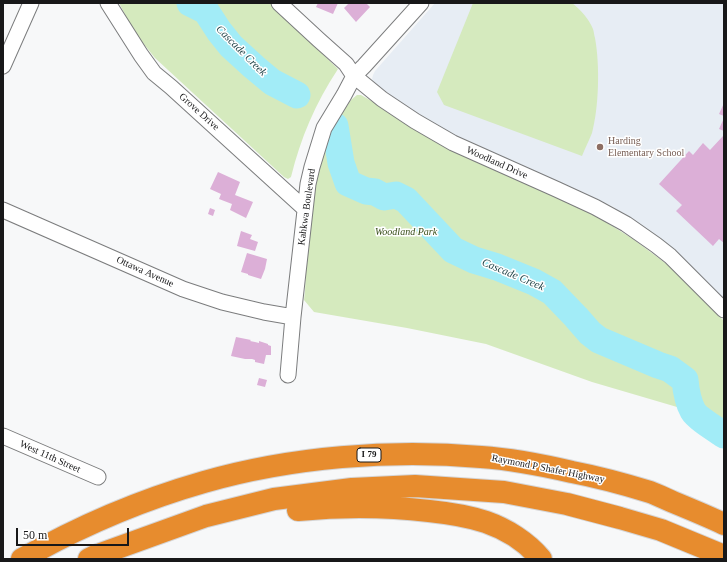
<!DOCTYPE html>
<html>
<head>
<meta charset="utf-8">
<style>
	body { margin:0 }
	#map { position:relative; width:727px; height:562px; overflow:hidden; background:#f7f8f9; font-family:"Times New Roman",serif }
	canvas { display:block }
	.frame { position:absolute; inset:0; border:4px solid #181819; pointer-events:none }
	.scale { position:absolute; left:16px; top:528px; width:113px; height:18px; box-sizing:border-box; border:2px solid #181819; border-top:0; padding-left:5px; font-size:12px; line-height:14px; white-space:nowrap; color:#181819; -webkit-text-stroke:3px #fff; paint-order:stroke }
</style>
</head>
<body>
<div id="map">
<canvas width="727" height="562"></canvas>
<div class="frame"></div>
<div class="scale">50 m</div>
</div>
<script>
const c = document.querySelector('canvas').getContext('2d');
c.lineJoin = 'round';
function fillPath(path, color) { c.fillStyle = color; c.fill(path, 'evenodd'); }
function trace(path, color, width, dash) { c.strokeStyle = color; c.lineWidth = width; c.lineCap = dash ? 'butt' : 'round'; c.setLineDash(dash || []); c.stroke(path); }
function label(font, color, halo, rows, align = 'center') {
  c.font = font + ' "Times New Roman",serif'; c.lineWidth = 3; c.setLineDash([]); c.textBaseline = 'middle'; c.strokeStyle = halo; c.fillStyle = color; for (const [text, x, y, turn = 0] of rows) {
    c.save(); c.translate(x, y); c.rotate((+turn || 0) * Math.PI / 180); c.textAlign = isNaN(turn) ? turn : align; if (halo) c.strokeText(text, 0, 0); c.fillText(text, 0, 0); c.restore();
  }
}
fillPath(new Path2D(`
	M435,3H724V300L617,212L614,207L457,138L420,115L382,90L373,83L372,79L373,75L375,71Z`), '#e7edf4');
fillPath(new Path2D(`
	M119,3H270L338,69C315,104 301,137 291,177L288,179L284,177L155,58L135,33Z
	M473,3H572C580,9 589,19 593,29C594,32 594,35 595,38C600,65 599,107 592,133C589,141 585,148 582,156L444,105L437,92Z
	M357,95H361L368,99L454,150L554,196L601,219L633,239L676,271L724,321V435L710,425L694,412L592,382L486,344L407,328L314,312L304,300L305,291L306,268L315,185L319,164L328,139L338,119L351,100Z`), '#d5eabe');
trace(new Path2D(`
	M190,3L206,11L219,31L231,46L254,67L272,82L297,95
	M335,126L341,163L348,183L366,191L375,192L384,197L396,195L406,200L453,250L474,260L497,267L534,282L552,292L576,317L590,333L599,340L658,365L670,369L685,380C686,391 688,402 693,411C697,418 717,430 724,435`), '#a2ecf7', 27);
fillPath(new Path2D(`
	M318,3H338L333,14L316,7Z
	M349,3H366L370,7L356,22L344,8Z
	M724,103V116L719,114Z
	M724,118V131L719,129Z
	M723,136L724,137V243L719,239L713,246L676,211L682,205L659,184L689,151L693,155L703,143L710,150Z
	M218,172L240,182L235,195L253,202L246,218L230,210L232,204L219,199L221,194L210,189Z
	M210,208L215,210L213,216L208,214Z
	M241,231L252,235L250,239L258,242L255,251L237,246Z
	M247,253L267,259L265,269L261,279L248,275V274L241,272Z
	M236,337L251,340L250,341L255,342L259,343V341L268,344V345L271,346V355H266L264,364L255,362V360L252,359H245L231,356Z
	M259,378L267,380L265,387L257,385Z`), '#dcafd7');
const minor = new Path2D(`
	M108,3L141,55L154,73L171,87L305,209
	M279,3L319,40L346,64L354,76L382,99L415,121L453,143L556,189L595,207L626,224L656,245L670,256L724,310
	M3,66L31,3
	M3,210L183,289L222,302L264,312L293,317
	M288,375L293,317L308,184L312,167L324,128L344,95L354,76L364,66L421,3
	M3,436L98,477`);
const motorway = new Path2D(`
	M298,510C341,506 385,506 429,511C448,513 468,516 486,522C506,529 527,542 541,559
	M22,559C80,526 141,500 204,482C291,457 391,449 481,457C511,459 542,465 572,472C598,477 624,484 650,492C658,495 666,499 673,502C690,509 707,516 724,524
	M89,559L95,556L206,516L274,499L352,489L415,486L504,492L567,504L620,518L661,530L724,556`);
trace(minor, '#7b7c7d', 17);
trace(motorway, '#d5d5d6', 24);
trace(minor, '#fff', 15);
trace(motorway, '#e78c2e', 22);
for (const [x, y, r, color] of [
	[600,147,4,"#8d6e63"]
]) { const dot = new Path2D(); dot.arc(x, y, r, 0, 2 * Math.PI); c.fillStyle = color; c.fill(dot); trace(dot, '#fff', 1.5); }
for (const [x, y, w] of [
	[369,455,24]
]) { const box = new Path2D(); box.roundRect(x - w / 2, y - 7, w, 14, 3); c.fillStyle = '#fff'; c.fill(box); trace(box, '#181819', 1); }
label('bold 9px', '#181819', null, [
	["I 79",369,455]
]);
label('10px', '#181819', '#fff', [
	["Grove Drive",199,112,42],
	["Woodland Drive",497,163,24],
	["Kahkwa Boulevard",307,207,-82],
	["Ottawa Avenue",145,272,24],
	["West 11th Street",50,457,24],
	["Raymond P Shafer Highway",548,469,11]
]);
label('10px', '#785e54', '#fff', [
	["Harding",608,141],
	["Elementary School",608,153]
], 'left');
label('italic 10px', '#364c16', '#fff', [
	["Woodland Park",406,232]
]);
label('italic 11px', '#1a3e43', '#fff', [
	["Cascade Creek",241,51,45],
	["Cascade Creek",513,275,23]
]);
</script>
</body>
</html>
